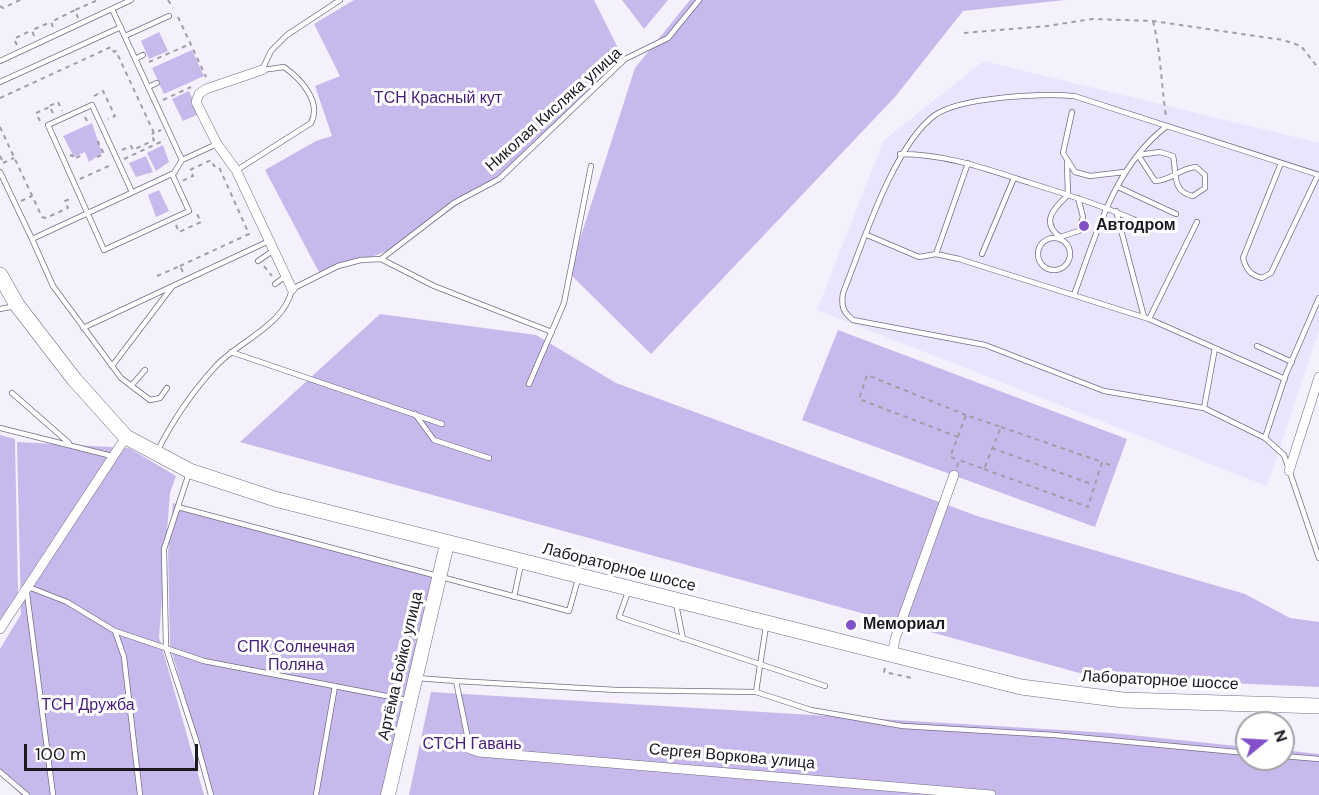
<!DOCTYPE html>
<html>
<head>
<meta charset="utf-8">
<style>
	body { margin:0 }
	#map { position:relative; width:1319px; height:795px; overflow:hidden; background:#f4f1fc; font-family:"DM Sans",sans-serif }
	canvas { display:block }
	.north { position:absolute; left:1235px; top:711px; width:60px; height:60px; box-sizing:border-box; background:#fff; border:2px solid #a4a3a7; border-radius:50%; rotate:72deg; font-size:16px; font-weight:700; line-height:24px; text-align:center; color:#1c1922 }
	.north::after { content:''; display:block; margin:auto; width:21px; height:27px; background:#8251ca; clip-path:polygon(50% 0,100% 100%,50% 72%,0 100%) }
	.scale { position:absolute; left:24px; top:744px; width:174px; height:27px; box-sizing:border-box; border:3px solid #1c1922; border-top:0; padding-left:8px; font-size:18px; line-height:21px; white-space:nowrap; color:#1c1922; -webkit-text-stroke:4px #fff; paint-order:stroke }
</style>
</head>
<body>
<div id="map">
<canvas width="1319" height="795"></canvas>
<div class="north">N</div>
<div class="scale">100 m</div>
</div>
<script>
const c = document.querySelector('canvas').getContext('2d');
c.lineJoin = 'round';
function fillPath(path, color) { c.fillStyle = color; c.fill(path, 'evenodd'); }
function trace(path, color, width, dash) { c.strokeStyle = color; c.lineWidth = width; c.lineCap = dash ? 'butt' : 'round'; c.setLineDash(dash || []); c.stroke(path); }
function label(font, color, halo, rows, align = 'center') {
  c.font = font + ' "DM Sans",sans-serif'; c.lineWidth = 6; c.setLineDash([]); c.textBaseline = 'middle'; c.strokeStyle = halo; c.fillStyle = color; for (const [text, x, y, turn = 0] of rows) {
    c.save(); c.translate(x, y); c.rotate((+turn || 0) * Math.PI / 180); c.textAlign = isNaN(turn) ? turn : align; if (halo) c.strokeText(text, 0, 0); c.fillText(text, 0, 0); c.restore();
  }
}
fillPath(new Path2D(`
	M984,61L1319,143V330L1267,486L817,310L884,140Z`), '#ebe4fe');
fillPath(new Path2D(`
	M354,0H594L622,56L580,101L497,178L395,248L321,276L265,170L316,141L332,136L315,86L340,76L314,24Z
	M622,0H668L644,29Z
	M690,0H1065L963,11L895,97L651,354L569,273L635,68Z
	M159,32L168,51L149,59L141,41Z
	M192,50L204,76L164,94L152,68Z
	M189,91L199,114L183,121L172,99Z
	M92,123L102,153L89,162L85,152L74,157L63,136Z
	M163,145L169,162L156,171L147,153Z
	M146,156L153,172L136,177L129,163Z
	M159,190L169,211L156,217L148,195Z
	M380,314L536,335L616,383L980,517L1245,594L1290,618L1319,622V687L1094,677L240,442Z
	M838,330L1127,439L1095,527L802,420Z
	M0,435L15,439L18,594L0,623Z
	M17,442L129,448L176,476L170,493L159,637L204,795H21L0,773V649L21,614Z
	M173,503L436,573L384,795H214L170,646L168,552Z
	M431,692L1111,733L1247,747V759H1283V750L1319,754V795H409Z`), '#c8b9ec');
const lane = new Path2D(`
	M112,9L182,160L217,144
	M125,36L169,16
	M135,59L143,55
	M0,61L131,0
	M262,70L271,51L287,35L340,0
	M0,82L121,27
	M148,87L157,83
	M1072,112L1063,153L1075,172L1090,176L1124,172
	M900,154C946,154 987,169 1030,183C1066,194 1101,205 1135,220
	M1138,155L1155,181C1171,181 1180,168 1196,167L1205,175V188L1193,196C1171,192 1177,172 1173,156L1160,152L1138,155
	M1067,163L1068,195C1054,208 1040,222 1060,237L1079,231L1083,217L1078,198
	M1281,163L1243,258C1246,269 1250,275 1262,278L1271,273L1318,175
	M237,170L311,123C322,102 301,79 284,67L262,70
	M0,172L32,239L174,173L182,160
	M1319,175L1074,96C1043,93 961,97 935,115C893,146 863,243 843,293C841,306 843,312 853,320L985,345L1104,391L1204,408L1265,438L1284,455L1319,558
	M1118,187L1176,214
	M132,192L92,105L48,125L104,250L189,211L172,174
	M1116,211L1144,317
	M867,235L919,257L936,254L959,259L1149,319L1285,379
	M1038 254a16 16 0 1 1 32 0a16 16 0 1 1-32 0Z
	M32,239L53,286L121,378L150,400L160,398L167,388
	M936,254L968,163
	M982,254L1014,178
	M381,259L434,286L552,332
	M258,261L274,250
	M275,284L286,276
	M1074,295C1096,235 1114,166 1167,126
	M0,309L15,306
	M1149,319L1197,222
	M83,328L269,241
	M1257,346L1292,362
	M231,352L442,424
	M112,366L172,287
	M529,384L564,303L591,166
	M131,386L145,370
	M12,393L69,443
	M1204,408L1215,348
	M415,414L434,440L489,458
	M0,428L112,456
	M1265,438L1286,374L1319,298
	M158,450C173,420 193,391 216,366C239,341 285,325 292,289L338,266L361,260L381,259L454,203L499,179L625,59L668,38L699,0
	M189,473L164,549L166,648L196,740L211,795
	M178,507L569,611L578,579
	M628,592L619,617L825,686
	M514,597L521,564
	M676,604L683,639
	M115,631L124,657L140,795
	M417,678L456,681L470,749
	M456,681L617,690L756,692L811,710L903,726L1054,735L1247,753
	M756,692L766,626
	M1283,756L1319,759
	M0,772L27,795
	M53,795L26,586L67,602L115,631L204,661L407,700
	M316,795L335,686`);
const street = new Path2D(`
	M262,70L206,89L199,94L196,102L217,144L236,170L292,289
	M1289,471L1319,377
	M0,629L126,437
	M892,656L895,639L954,475
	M470,749L479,752L991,795`);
const secondary = new Path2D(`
	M388,795L447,544`);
const primary = new Path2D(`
	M0,275L17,305L74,379L126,437L190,471L275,499L1021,687L1123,700L1319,706`);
trace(lane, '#746d84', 6);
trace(street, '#746d84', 10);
trace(secondary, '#746d84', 15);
trace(primary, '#746d84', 16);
trace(new Path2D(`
	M168,0L173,8
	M0,6L3,8L20,0
	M178,17L206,77
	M78,18L75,10L98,0
	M1153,21C1161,53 1161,84 1166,116
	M53,27L51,22L75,10
	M964,33L1047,26L1092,19L1153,21L1283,40L1301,46L1319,69
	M34,36L32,30L51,22
	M17,45L14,39L32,30
	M149,62L190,44
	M94,96L103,91L115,116L108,119
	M0,98L111,47L114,52L116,51L154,133L161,130
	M163,100L191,87
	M53,113L49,106L58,102L62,111
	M85,117L88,123
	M40,121L36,113L50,107
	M0,127L42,217L46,218L68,208L65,201L72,198
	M122,150L131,146L133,150L154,140L151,134L154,133
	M0,156L4,164
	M70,156L72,155L74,159L84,154
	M97,157L104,154L98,142L102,141
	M124,159L165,140
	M3,163L14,158
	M80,179L111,165
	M21,201L32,196
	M176,225L179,232L201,222L197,214
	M180,266L249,234L219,167L214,166L211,160L190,170L193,176L182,181
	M264,266L272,276
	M157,276L180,266L184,274
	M1001,427L1102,462
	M958,437L859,399L867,375L966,415
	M992,448L1094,485
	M957,467L959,460L984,469L1001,427L966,415L950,457L959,460
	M984,469L1088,507L1102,462L1112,466
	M885,668L884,672L912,678`), '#a09da7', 2, [4.5, 4.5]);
trace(lane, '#fff', 4.5);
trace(street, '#fff', 9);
trace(secondary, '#fff', 14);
trace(primary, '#fff', 15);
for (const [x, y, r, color] of [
	[1084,226,6,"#8251ca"],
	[851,625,6,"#8251ca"]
]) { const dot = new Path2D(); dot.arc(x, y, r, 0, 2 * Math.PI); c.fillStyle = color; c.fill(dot); trace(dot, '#fff', 2); }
label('16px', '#471d7b', '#fff', [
	["ТСН Красный кут",438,99],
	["СПК Солнечная",296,648],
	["Поляна",296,666],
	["ТСН Дружба",88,706],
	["СТСН Гавань",472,745]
]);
label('16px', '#1c1922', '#fff', [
	["Николая Кисляка улица",554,110,-42],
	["Лабораторное шоссе",619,568,14],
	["Артёма Бойко улица",401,666,-77],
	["Лабораторное шоссе",1160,681,3],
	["Сергея Воркова улица",732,757,5]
]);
label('bold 16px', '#1c1922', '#fff', [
	["Автодром",1096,226],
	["Мемориал",863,625]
], 'left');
</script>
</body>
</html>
